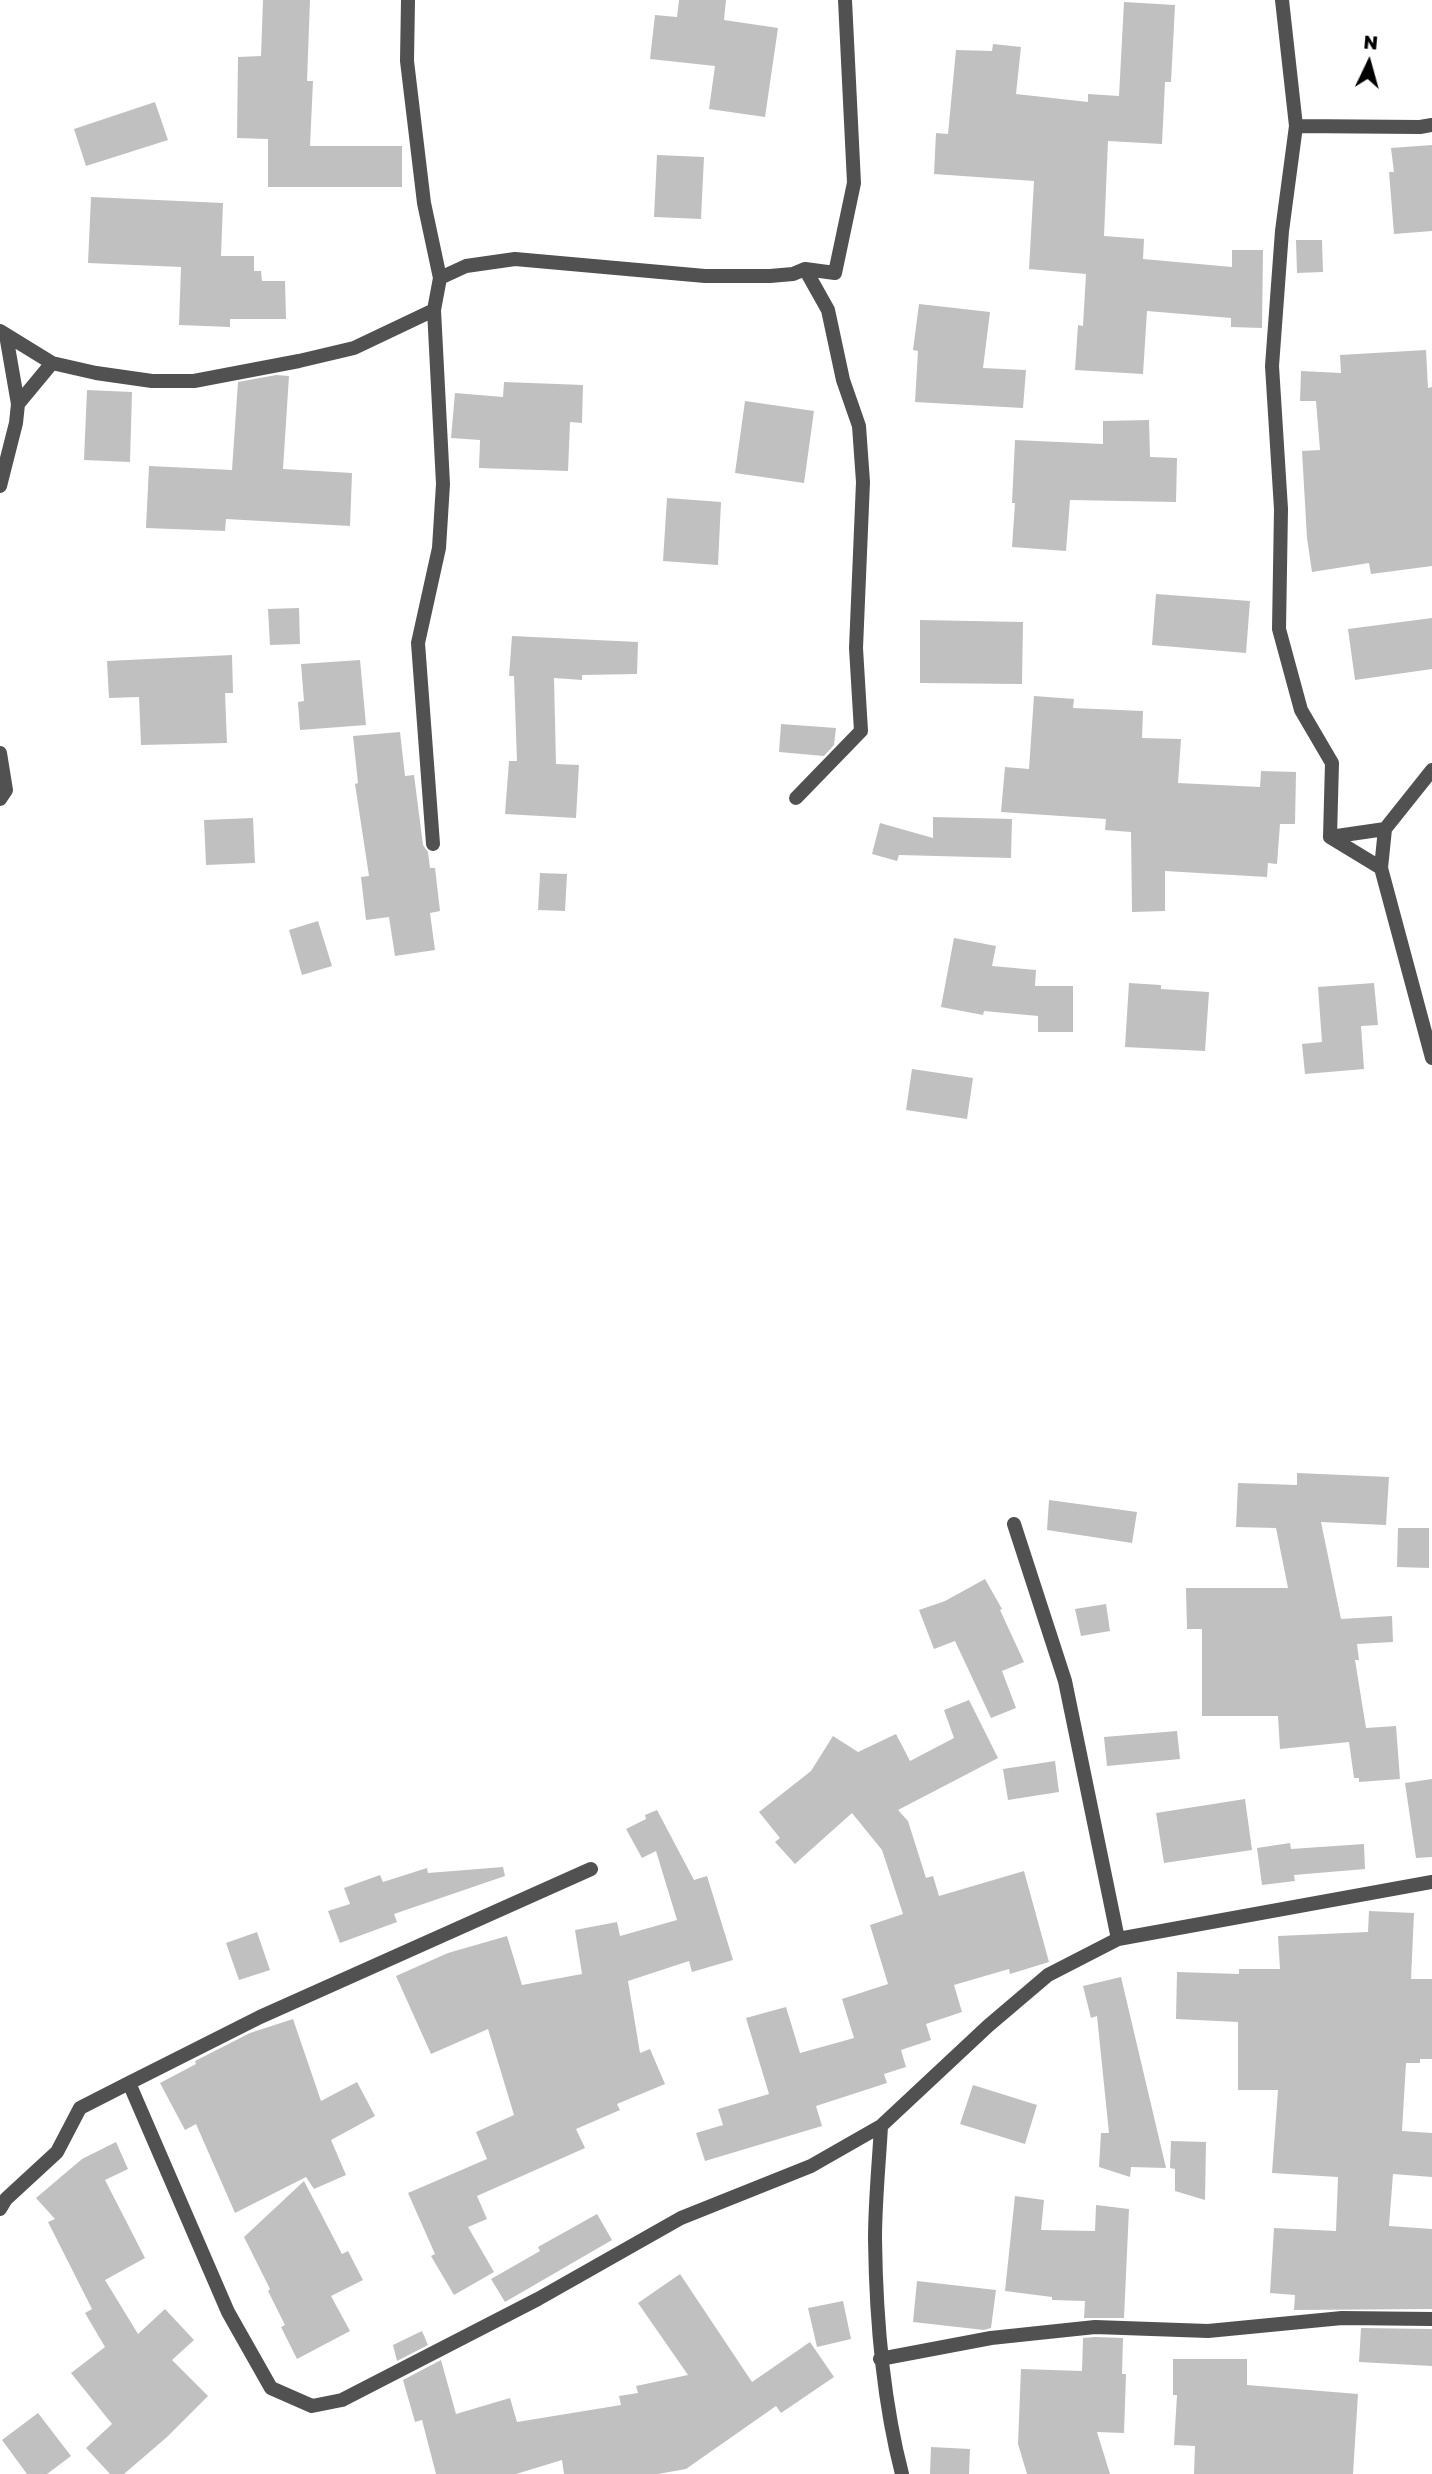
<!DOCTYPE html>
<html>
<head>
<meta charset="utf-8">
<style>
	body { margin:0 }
	#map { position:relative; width:1432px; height:2474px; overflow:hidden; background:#fff; font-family:"Golos Text",sans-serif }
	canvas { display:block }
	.north { position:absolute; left:1334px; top:28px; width:70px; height:70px; -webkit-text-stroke:5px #fff; paint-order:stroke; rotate:5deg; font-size:19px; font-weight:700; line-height:28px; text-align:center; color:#000 }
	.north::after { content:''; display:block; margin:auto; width:24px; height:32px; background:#000; clip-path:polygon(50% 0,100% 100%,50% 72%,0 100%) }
</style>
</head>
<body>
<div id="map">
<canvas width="1432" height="2474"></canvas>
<div class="north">N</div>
</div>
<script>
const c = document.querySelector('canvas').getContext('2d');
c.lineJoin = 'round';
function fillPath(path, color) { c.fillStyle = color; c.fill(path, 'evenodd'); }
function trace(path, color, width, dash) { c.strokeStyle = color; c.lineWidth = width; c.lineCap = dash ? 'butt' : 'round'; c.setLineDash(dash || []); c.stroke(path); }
fillPath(new Path2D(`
	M263,0H310L307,81H313L310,146H402V187H268V139L237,138L238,57L261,56Z
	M679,0H726L724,20L778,28L765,117L709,109L715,66L650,59L655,15L677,17Z
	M1124,2L1175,5L1171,82H1165L1162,144L1108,141L1104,236L1144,239L1143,259L1232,267V250H1263L1262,328L1231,327V318L1147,311L1143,374L1075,370L1078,325L1083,326L1086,274L1029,269L1034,181L934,174L936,133L948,134L956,50L992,51L993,44L1021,47L1016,94L1088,102V94L1119,96Z
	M155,102L168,140L86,166L74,129Z
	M1432,145V231L1394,234L1389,172H1394L1391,148Z
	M657,155L704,157L701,219L654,217Z
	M91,197L223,203L221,256H254V271H261L262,281H285L286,319H230V327L179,325L181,267L88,263Z
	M1296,240H1322L1323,272L1297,273Z
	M919,304L990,312L983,368L1026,370L1023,408L915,402L918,351L913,350Z
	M1426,350L1428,388L1432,387V566L1371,574L1369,563L1312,572L1307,538L1302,451L1320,450L1316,401H1300L1301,371L1341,373L1340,355Z
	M276,375L289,376L283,469L352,473L350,526L226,519L225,531L146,528L149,466L232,470L238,382Z
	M504,382L583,385L582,423L570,422L568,471L479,468L480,440L451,438L455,393L503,397Z
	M87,390L132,392L130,462L84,460Z
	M745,401L814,411L804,483L735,473Z
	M1149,420L1150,457L1177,458L1176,502L1070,500L1066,551L1012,547L1015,503H1012L1015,440L1103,444V421Z
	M667,498L721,502L718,565L663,561Z
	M1156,594L1250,601L1246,653L1152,645Z
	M299,608L300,644L270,645L268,609Z
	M1432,618V669L1355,680L1348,629Z
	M920,620L1023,622L1022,684L920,683Z
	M512,636L638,642L637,674L582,675V680L554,678L556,764L579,765L576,818L505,814L509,761H517L514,676H509Z
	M232,655L233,693H225L227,743L141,745L139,697L109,698L107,661Z
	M360,660L366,725L300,730L298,702L304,701L301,664Z
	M1034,696L1074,699L1073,708L1143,711L1142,738L1181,739L1178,783L1260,787L1261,771L1296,772L1295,824H1280L1277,864L1268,863L1267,877L1165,871V911L1132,912L1131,832L1105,830L1106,819L1001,812L1005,767L1029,769Z
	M781,724L836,728L834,745L824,756L779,752Z
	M400,732L405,776L414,775L423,845L428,852L430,868H435L440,911L430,913L435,950L395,956L389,917L366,920L361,877L369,876L355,784L358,783L353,736Z
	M933,817L1012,819L1011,858L899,855L897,861L872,854L880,823L933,838Z
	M253,818L255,863L206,865L204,820Z
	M540,873L567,874L565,911L538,910Z
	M318,921L332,966L302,975L289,930Z
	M954,938L996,946L992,966L1036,970L1035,986H1073V1032H1038V1016L984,1011L983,1015L941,1007Z
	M1129,983L1161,985V989L1209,992L1205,1051L1125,1047Z
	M1374,983L1378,1025L1361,1026L1364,1069L1305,1074L1302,1044L1322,1042L1318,987Z
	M912,1069L973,1078L967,1119L906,1110Z
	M1297,1473L1389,1477L1386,1525L1321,1522L1341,1619L1392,1616L1393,1642L1357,1644L1359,1660H1355L1366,1728L1396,1726L1400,1779L1359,1782V1778H1354L1349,1742L1280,1749L1278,1716H1202V1629H1187L1186,1588H1288L1276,1528L1236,1527L1238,1483L1297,1485Z
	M1049,1500L1137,1512L1132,1543L1047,1530Z
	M1398,1528H1429V1568L1397,1567Z
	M985,1579L1002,1609L1000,1610L1024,1662L1002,1671L1016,1708L991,1718L955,1641L934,1649L919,1610L945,1601Z
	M1106,1604L1110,1631L1081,1636L1075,1609Z
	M969,1700L998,1758L898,1810L908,1821L926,1878L933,1876L939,1896L1024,1871L1049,1962L1010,1974L1009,1969L954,1985L962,2012L926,2024L931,2040L901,2050L906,2067L884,2074L887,2083L816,2106L822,2126L705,2161L696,2133L723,2125L718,2109L769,2094L746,2018L786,2007L800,2053L854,2038L842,1999L888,1984L870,1925L903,1914L882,1850L852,1813L795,1864L775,1842L780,1838L759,1812L811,1771L833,1736L858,1752L896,1734L910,1761L954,1738L944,1710Z
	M1177,1731L1180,1759L1107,1766L1104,1737Z
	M1055,1761L1059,1792L1008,1800L1003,1769Z
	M1432,1779V1857L1416,1858L1405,1783Z
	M1245,1799L1252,1850L1164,1863L1156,1813Z
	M657,1810L694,1880L707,1876L733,1960L692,1972L689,1961L628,1981L640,2053L650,2049L665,2084L617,2104L620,2110L576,2129L585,2148L477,2196L487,2219L468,2227L494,2272L454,2295L431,2256L435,2254L408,2193L487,2159L476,2132L514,2115L488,2029L431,2054L396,1976L448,1953L507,1936L522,1985L582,1974L575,1930L617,1922L620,1936L677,1920L656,1851L642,1858L626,1829L646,1819L645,1815Z
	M1290,1843L1291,1849L1364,1844L1365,1869L1294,1875L1295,1881L1262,1885L1257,1848Z
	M503,1867L505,1876L394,1914L397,1922L340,1943L328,1911L350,1904L344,1888L380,1875L383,1882L427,1868L428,1873Z
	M1369,1911L1414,1913L1411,1979H1432V2059H1420V2063H1406L1402,2131L1432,2133V2177L1393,2174L1389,2226L1432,2229V2309L1294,2310L1295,2295L1270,2293L1274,2228L1336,2231L1338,2177L1272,2173L1278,2090H1238V2022L1176,2019L1177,1972L1239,1974V1969H1280L1278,1936L1368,1932Z
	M257,1932L270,1970L239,1980L226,1943Z
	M1121,1977L1166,2168L1131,2167L1130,2177L1099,2167L1101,2133H1109L1097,2016L1091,2018L1083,1986Z
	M293,2019L321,2101L357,2082L375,2116L331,2140L346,2175L314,2189L306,2177L235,2213L196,2124L185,2130L160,2083L196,2064L195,2061L250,2033Z
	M973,2085L1037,2105L1025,2144L960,2124Z
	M1171,2141L1206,2142L1205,2200L1175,2191V2169L1170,2168Z
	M116,2142L128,2169L105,2180L145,2258L105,2280L138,2334L165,2309L194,2340L172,2360L208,2396L167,2437L124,2474H110L86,2448L112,2424L71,2373L105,2347L85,2313L92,2309L48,2222L55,2219L36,2198L82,2159Z
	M304,2181L342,2254L348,2251L363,2280L331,2296L350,2331L297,2359L281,2327L285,2325L268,2291L270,2289L244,2237Z
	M1015,2196L1044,2200L1041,2230L1095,2231L1096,2205L1129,2209L1124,2318H1084L1085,2301L1052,2300V2297L1005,2291Z
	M597,2214L612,2240L505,2302L491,2279L540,2251L538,2247Z
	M680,2274L752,2382L810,2342L834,2377L781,2413L776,2406L686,2469L658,2474H564L562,2460L516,2474H436L422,2420L415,2422L403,2380L441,2360L456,2414L510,2398L517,2422L621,2405L619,2396L638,2393L636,2386L688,2375L638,2303Z
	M917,2281L996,2290L991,2328L984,2330L913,2322Z
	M843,2301L851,2339L817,2347L808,2308Z
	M1361,2328L1432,2329V2366L1359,2362Z
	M422,2331L428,2345L397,2361L393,2345Z
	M1095,2337L1123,2338L1122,2374H1126L1124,2433L1097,2432L1110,2474H1027L1018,2444L1021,2369L1082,2371L1083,2338Z
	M1173,2359H1247V2385L1358,2394L1353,2474H1194L1195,2446L1174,2445L1177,2395H1173Z
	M38,2413L71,2456L47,2474H27L2,2440Z
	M931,2447L970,2449L969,2474H930Z`), '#c0c0c0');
trace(new Path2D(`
	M408,0L407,61L424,203L440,278L434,310L443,484L439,548L418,643L433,844
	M1282,0L1296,126L1282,231L1272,366L1281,509L1279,629L1301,710L1332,763L1330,837L1381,868
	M1296,126L1420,127L1432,125
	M440,278L466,266L515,259L705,276H770L793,274L805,269L835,273L854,183L845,0
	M0,331L52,363L96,373L152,381H194L299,361L354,348L434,310
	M18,404L52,363
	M0,486L16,423L18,404L6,335
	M0,753L6,790L0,799
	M1432,770L1385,829L1381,868L1432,1058
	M796,798L861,731L856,648L863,482L859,426L843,380L828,310L805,269
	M1330,837L1385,829
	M1014,1524L1065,1681L1118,1939
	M591,1869L260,2017L129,2083L228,2312L271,2388L312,2406L342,2400L538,2299L681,2218L811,2166L881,2126L988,2026L1048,1975L1118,1939L1432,1882
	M881,2126C879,2163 875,2202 875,2239C876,2318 882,2397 902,2474
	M0,2209L6,2199L57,2152L80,2108L129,2083
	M880,2359L991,2338L1095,2327L1208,2331L1342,2318L1432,2319`), '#515151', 14);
</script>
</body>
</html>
